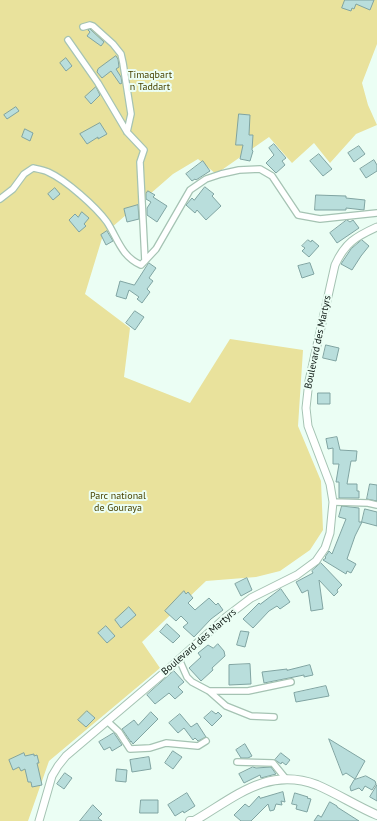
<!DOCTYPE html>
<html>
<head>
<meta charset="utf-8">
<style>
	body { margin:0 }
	canvas { display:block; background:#ebfef4 }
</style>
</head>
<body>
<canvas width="377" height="821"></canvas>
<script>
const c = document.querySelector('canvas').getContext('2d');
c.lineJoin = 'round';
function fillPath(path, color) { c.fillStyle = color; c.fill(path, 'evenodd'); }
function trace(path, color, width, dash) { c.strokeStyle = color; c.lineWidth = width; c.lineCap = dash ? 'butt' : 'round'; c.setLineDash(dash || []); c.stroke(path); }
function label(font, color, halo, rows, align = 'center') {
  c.font = font + ' "PT Sans",sans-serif'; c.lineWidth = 4; c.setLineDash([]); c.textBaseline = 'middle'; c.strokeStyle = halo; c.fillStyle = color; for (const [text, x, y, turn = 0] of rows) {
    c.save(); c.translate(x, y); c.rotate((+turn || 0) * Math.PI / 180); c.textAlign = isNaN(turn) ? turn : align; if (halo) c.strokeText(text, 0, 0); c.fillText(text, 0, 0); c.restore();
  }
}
fillPath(new Path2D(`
	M0,0H377V44L362,83L368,105L377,125L356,134L330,163L314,143L292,163L269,137L216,174L198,159L173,174L103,235L85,294L130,328L124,377L190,403L230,339L303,350L298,426L321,481L323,530L310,550L280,571L256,577L206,581L142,642L160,668L49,761L28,821H0Z`), '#e9e29c');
const building = new Path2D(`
	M345,0H374L370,10L356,4L354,9L352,8L351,11L342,8Z
	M90,29L104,42L101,46L87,36L90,32L88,30Z
	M116,56L118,59L119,67L116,69L121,77L122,83L120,84L111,71L102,78L97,72L98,69Z
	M66,58L72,66L66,71L60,63Z
	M96,87L100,95L91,104L85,97Z
	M16,107L19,111L7,119L4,115Z
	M239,114L250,115L249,135H253L252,150L253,151L250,161L240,159L243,145H236Z
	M100,123L107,134L98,139V137L87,144L80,134Z
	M25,129L33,133L30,141L22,137Z
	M274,144L286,158L282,161L285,165L276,173L266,163L274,155L269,148Z
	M359,146L365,154L354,162L348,153Z
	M319,154L332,169L323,176L310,161Z
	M374,160L377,165V171L366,178L360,169Z
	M203,161L210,171L196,180L195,179L192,181L186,174Z
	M205,187L214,194L212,196L221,206L206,220L197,210L195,213L186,205L192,198L194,200Z
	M55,188L60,194L53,200L48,194Z
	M148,191L155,195L153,197L167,206L157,222L147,215V208L151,202L146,199V194Z
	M316,195L346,196V198L365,200L364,210L346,208V210H315Z
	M138,205L139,219L127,222L124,209Z
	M82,212L89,218L84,224L86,226L79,232L69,220L75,214L78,217Z
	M347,220L350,222L353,220L359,228L337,243L330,233Z
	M107,231L113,241L106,245L101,235Z
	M308,240L311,242L312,240L319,246L309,257L302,251L305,248L302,246Z
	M362,240L369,246L361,256L352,270L341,264L351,249Z
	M149,263L156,268L149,278L153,281L147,289L150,292L142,303L137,299L139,297L129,290L126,299L116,296L120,281L134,285Z
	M310,263L314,274L302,278L298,266Z
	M135,311L144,317L135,330L126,323Z
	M326,345L339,348L336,361L323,358Z
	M318,393H330V404H318Z
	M337,437L340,450L357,451L356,461H351L347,484H357V491H359V498H339V482H336L339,464H333V448L328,449L326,439Z
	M370,484L377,485V501L367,499Z
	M342,506L359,508V522H362L355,536L347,559L356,564L351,573L347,571L346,574L323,560L326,558L325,557L329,551L332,554L346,519L339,517Z
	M365,509L377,512V526L362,522Z
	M321,563L342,585L337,590L338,592L334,596L319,580L323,609L311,611L308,590L302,593L296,582L313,573L312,571Z
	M247,578L252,590L241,596L235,584Z
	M281,589L290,602L280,609L277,606L269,611L253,628L243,619L259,603L260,604Z
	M184,591L186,594L188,592L193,598L188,603L195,610L209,598L216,605L218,603L223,610L211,619L194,637L183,627L188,623L181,616L176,621L165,611Z
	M129,607L136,615L121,628L115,620Z
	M167,624L180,636L173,643L160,632Z
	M106,626L115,636L107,643L98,633Z
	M241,631L249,632L245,647L237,645Z
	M218,644L224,651L225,656L212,668L213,670L201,681L189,668L201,657L198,653L208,645L213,648Z
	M250,664L251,684L229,685V665Z
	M310,665L313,675L304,677V675L264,683L262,672L287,669V670Z
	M174,671L184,682L178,687L183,692L175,699L169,693L155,704L147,695Z
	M326,686L329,696L296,702L294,693Z
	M87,711L95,718L86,727L78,720Z
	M212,711L216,714L218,712L222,716L212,726L204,718Z
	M151,712L158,719L133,744L131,741V742L122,729L134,720L138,725Z
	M180,714L191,727L197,723L206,737L198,741L195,738L193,740L184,728L178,733L169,723Z
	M114,733L122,745L112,751L110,747L104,750L99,742Z
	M329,739L365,761L355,779L346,773L343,775Z
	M245,744L252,756L248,758H241L236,750Z
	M173,751L182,757L173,769L165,763Z
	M24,753L25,756L34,754V756L37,755L39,763H37L42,785L32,787L31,782H28L25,769L21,771L19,767L13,770L9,760Z
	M281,753L290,760L286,765L282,762L281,764L275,760Z
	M149,757L151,769L132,772L130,760Z
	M253,767L256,768L271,767L276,774L261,778L260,775L244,783L239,774Z
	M117,769L127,770L126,782L116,781Z
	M65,773L72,778L64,789L57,784Z
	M366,776L375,781L376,784L372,790L365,786L362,791L359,788L351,791L350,787L354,780Z
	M377,785V801L370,797Z
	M283,792L285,802L281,801L282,805L276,804L274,810L270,811L268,804L251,821H241L234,815L245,804L249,807L259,796L260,798Z
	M187,793L195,806L184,813L183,811L175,816L168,805Z
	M295,793L308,797L307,798L311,799L307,812L296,809L297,805L292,804Z
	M141,800H158V813H140Z
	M330,802L337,806V807L359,821H314L318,815L321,817Z
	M93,805L102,814L98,818L102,821H80Z`);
fillPath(building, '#b9dedc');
trace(building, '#80a4a2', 1);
const street = new Path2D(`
	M83,27L90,25L93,26L113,44L121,54L123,63L131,114L127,132
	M68,40L98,83L127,132L144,150L140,162L145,261
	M0,199L13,189L24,174L33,168C38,169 44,170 48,172C66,180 96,207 107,222C118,239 121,256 141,265L156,249L190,190L206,179L221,174L239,170L260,169L272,176L298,215L320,219L377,213
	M333,501V502L368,503L377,505
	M179,659L187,677L192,682L209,691L226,706L251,716L274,717
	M209,691H248L291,682
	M107,721L119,732L130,749L150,748L166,743L198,746L206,741
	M237,762L273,763L286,779`);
const secondary = new Path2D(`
	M39,821L52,776L58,766L66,756L165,672L226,617L251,598L297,575L316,561L325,548L330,533L333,502L330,484L308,426L306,408L309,381L335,265C345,243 355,237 377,227`);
const primary = new Path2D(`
	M190,821H194C234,798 267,766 317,785C338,794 356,806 377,815`);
trace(street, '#a5c3b3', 8);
trace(secondary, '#a5c3b3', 9);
trace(primary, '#a5c3b3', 10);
trace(street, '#fff', 5.5);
trace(secondary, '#fff', 7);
trace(primary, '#fff', 8);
label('10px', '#484200', '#ebfef4', [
	["Timaqbart",150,75],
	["n Taddart",150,87],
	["Parc national",118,496],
	["de Gouraya",118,508]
]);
label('10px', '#09140f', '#ebfef4', [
	["Boulevard des Martyrs",318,342,-78],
	["Boulevard des Martyrs",199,642,-41]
]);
</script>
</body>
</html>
